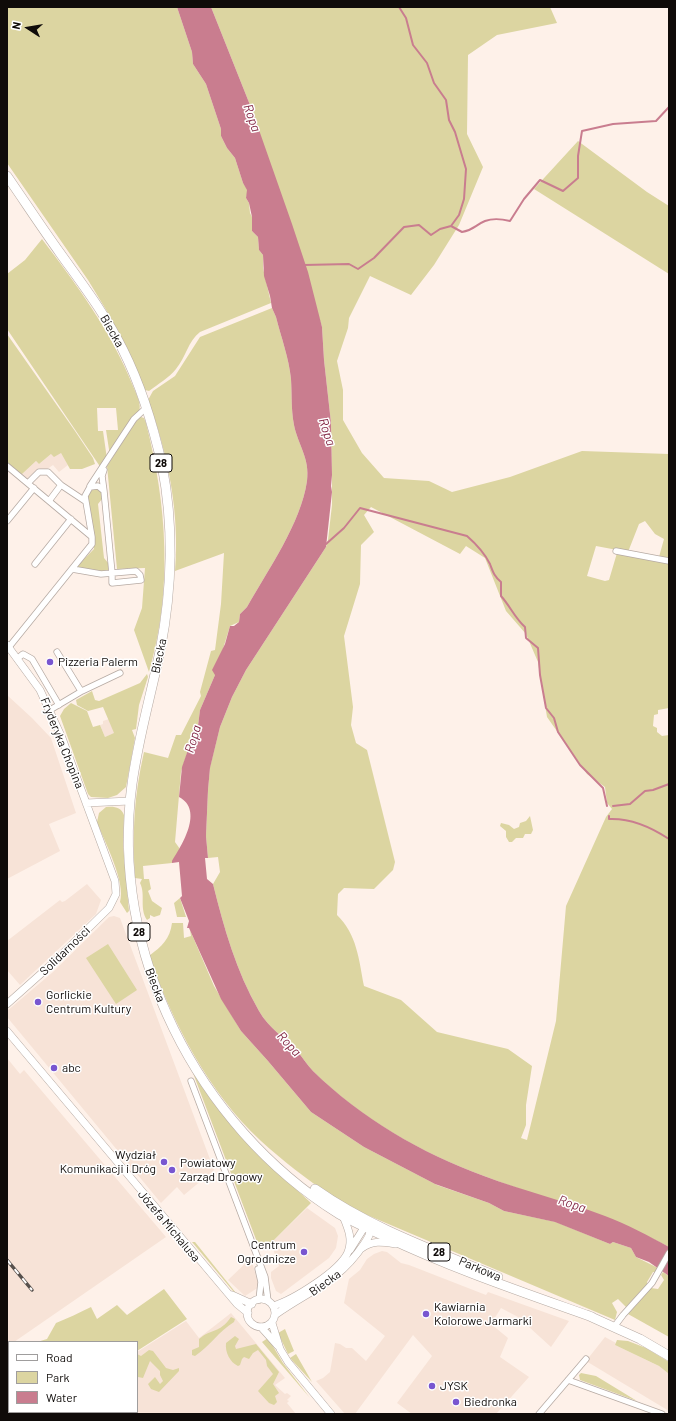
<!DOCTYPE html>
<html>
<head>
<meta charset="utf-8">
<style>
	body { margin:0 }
	#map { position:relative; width:676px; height:1421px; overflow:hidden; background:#fef1e9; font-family:Barlow,sans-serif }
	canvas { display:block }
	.frame { position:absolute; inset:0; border:8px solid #0f0b09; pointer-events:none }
	.legend { position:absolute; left:8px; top:1341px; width:130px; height:72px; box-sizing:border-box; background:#fff; border:1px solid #9f9d9d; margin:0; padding:5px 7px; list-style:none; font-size:12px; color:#0f0b09 }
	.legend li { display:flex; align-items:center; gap:8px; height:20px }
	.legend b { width:20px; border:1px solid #9f9d9d }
	.north { position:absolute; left:8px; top:8px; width:40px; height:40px; -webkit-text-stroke:3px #fff; paint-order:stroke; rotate:282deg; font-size:11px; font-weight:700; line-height:16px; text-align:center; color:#0f0b09 }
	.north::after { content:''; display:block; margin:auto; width:14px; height:18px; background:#0f0b09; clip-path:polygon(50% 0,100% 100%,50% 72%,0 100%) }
</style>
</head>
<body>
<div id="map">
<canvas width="676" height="1421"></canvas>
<div class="frame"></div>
<ul class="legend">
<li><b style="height:5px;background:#fff"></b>Road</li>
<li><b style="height:11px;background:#dcd5a1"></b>Park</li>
<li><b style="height:11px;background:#c97d8f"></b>Water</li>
</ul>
<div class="north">N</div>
</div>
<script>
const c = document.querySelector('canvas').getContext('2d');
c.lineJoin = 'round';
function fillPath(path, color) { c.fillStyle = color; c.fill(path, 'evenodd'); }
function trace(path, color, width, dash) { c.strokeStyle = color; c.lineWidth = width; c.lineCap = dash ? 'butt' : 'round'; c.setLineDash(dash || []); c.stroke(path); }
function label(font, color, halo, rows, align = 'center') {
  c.font = font + ' Barlow,sans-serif'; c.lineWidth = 3; c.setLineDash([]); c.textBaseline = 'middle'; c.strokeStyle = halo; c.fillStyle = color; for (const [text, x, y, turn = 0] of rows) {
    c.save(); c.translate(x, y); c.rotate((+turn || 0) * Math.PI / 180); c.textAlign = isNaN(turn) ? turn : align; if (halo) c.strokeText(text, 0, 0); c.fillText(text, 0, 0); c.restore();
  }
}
fillPath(new Path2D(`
	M61,453L68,465L59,472L53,465L43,472L39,468L26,480L21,475L36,461L39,464L51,454Z
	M7,695L32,718L51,738L76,813L49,824L60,851L7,879Z
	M109,719L115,733L105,737L100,725L103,724V721Z
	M87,884L101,900L96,914L20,985L7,970V941L60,900L62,902L65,901Z
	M114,916L120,918L214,1170L184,1195L177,1187L161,1203L7,1017V1011L53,972L109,917Z
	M7,1058L20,1074L24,1070L166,1237L14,1342H9L8,1346Z
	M307,1208L335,1228L338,1236L336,1248L329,1258L281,1294L276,1291L271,1278V1272L279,1266L271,1243Z
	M382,1251L387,1252L401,1263L409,1265L486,1295L488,1292L569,1321L551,1347L518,1317L501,1308L491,1324L508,1338L500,1357L529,1377L496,1414H412L397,1403L432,1356L413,1335L355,1414H345L316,1381L323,1378L330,1372L335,1343L340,1344L346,1348H352L366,1361L385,1336L344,1303L349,1279L360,1270L367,1259L374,1254Z
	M251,1258L259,1287L245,1296L228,1280Z
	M231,1313L285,1378L275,1385L285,1394L287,1393L291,1396L287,1400L289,1401L287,1403L296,1414H48V1412H137V1352L186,1321L199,1338Z
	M605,1337L616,1343L615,1345L659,1366L669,1374V1411L586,1361Z`), '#f7e3d7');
fillPath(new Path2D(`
	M7,7H177L192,52L193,64L206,84L221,129V136L227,148L235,158L243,183L248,190L246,198L249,203L250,213L252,217V231L258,237L259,250L263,255V268L271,303L200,332C188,341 186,357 176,369C169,378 158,384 149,391L145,390L111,318L88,280L7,163Z
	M211,7H550L557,23L497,35L468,55L467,134L483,167L459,225L434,265L411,295L370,276L349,318L348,328L337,361L343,390V420L362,453L384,478L429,481L452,492L510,477L582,451L669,454V559L659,557L664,539L655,534L645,521L639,524L628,552L596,546L587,576L605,581L609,580L617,553L669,562V708L658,710V714L654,715L653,726L657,728V732L662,736L669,735V1247C611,1216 545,1199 484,1176C421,1153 360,1118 313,1071C307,1065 303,1058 298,1052C286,1038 268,1028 259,1011C236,971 224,928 213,884L220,872L218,857L208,858L206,836L208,790L210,767L220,727L232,697L246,670L326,547L328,540L332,505V475L331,423L324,360L322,327L252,110ZM371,507L460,554L466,546L485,558L506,611L526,634L538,662L547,717L587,774L605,787L607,803L612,809L606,817L566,906L556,1021L527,1140L521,1138L526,1125V1105L532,1066L508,1049L437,1032L401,1000L364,986C359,960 357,934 337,915L338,894L344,888L374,889L393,870L395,862L367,750L356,743L351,725L353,707L344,636L360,584L361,545L374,532L364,515Z
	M578,141L647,192L669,206V274L534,189Z
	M42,239C77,285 111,331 133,386C136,394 142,404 139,412L110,456L106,430H118L116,408H97L98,431H103L107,459L101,468L7,329V274L25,260Z
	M272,308L276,317C281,337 289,358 291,379C292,395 291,409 294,425C298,445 310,458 307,481C301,523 268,570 247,607L240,614L239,622L230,626L215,675L200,710L197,734L190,744L181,772L175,842L180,849L172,863L143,866L144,879H149L151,889L148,891L152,901L162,908L160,915L154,917L150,915V918L147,920C139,908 146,895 140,883L142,879L135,878C132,833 134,796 144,752L168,758L176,735H181L201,696L200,692L211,651L215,650L221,604L224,553L175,571C180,514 168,453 148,400L153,391L175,376L200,337Z
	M7,334L75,431L93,458L95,464L82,469H70L61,453L54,457L51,454L39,464L36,461L21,475L7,464Z
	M141,417L144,418L146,423C167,505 173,590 149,672L134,630L142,608L145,568L117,569L107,466L138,418Z
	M94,488L101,489L103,492L102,499L98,504L104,558L109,564V569L106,572L80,569L77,566L94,549L86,496Z
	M147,674L148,677L139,705L136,729L132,730L135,738L126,787L117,795L108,798L91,797L88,794L60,716L64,709L71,703L87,711L93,727L100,725L105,737L114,733L103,707L88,711L77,705L76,700L92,691L95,700L99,701L140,683Z
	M106,807C114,806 121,807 124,815L123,845L129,911L127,913L120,902C126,882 105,843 97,822L99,813Z
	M530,816L533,830L531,834H525L523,838H516L512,842H509L506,837V831L500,826L501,823L509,825L514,829L519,827L520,823L526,821Z
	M180,898L186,917H177L174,903Z
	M172,923H183L184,938L191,936L190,930L214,986L241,1031L268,1061L311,1112L364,1147L437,1185L489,1203L504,1211L556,1222L610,1244L613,1242L631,1248L636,1257L658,1268L655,1272H653L647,1282V1285L626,1307L618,1299L612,1303L617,1312L615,1320L360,1212C350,1206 340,1201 331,1195C307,1180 282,1160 261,1141C208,1092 173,1023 149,956C162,946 170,939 172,923Z
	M108,944L137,990L116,1004L86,958Z
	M193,1073C224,1124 269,1163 311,1203L270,1244L260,1250Z
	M192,1242H195L236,1293L242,1297L233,1291Z
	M663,1272L669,1276V1337L628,1314L651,1288L658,1289L664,1280L661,1275Z
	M164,1289L187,1319L137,1351V1342H37L47,1339L56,1323C68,1318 79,1313 91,1307L97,1319L117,1305L127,1315Z
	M231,1317L235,1319L234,1322C219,1331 210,1346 195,1356L192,1355V1350L199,1347V1339C212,1328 219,1334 231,1317Z
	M285,1329L294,1351L288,1354L278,1333Z
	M235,1336L239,1339L235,1346L236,1349L256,1344L279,1372L273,1384L279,1393L275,1396L277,1402L274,1405L269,1403L258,1391L273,1374L267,1366L266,1360L258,1350L253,1353L249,1359L244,1357L242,1359L240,1365L238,1366C230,1362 225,1353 226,1343Z
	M268,1338L283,1363L310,1398L262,1342Z
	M617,1340L628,1341L646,1348L669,1362V1374L659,1366L615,1345Z
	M149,1350L153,1351L166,1368L173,1370L179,1368V1371L159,1392L151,1389L148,1384L155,1377L160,1384L163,1381L160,1375V1371L150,1361L143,1378L138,1377L137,1379V1354L141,1356Z
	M296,1354L312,1382L290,1358Z
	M581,1373L596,1376L637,1401L580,1380L579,1375Z`), '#dcd5a1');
fillPath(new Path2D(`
	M177,7H211L252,110L292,224L308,272L322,327L324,360L331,423L332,475L331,486L332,492L326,547L246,670L232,697L220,727L210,768L208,790L206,836L208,858H205L207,879L213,884C224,928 236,971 259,1011C268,1028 286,1038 298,1052C303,1058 307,1065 313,1071C361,1118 421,1153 484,1176C524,1191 565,1201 605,1216C627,1224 649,1236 669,1247V1276L649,1262L636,1257L631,1248L613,1242L610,1244L555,1222L504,1211L489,1203L435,1184L364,1147L311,1112L268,1061L241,1031L221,999L189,928H187L189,921L180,898L182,896L179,862L172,863V861C182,845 204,810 179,797L182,767L190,744L197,734L200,710L215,675L212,670L225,644L230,626H234L239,622L240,614L247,607C268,570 301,523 307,481C310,458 298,445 294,425C291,409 292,395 291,379C289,358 281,337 276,317L272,308L270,296L264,276L263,255L259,250L258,237L252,231V217L249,203L246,198L247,190L243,183L235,158L227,148L221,136V129L206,84L193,64L192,52Z`), '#c97d8f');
trace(new Path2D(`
	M399,7L406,18L413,45L427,63L434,83L446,100L449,120L455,132L466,169L464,199L459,215L451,226
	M304,265L349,264L358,269L374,258L404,227L419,225L431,235L440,229L451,226L462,232C474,230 475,225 485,221C493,218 502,219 510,221L524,199L540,180L563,191L578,178V156L582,131L613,124L656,121L669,107
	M326,544L344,528L360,508L467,536C475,543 485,554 490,564C493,572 494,576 501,582V596C510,606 515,618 525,627L526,638L538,648L540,675L546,708L554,718L558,732L580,765L603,788L607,806
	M613,806L630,804L645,791L653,790L669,784
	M609,816V819C631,818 651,827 669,839`), '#c97d8f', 2);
const minor = new Path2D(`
	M7,466L92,537V544L9,647
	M104,470L102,476L104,491
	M28,483L39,472H48L61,485
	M90,486L134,419L146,408
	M49,501L61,485L85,501
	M7,521L34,488
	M616,551L669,561
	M35,564L71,519
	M72,569L101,574C113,573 124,572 136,571L140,575L141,580L112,583V573L104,491L98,486L90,487L85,496L92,537
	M57,652L81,691
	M18,658L23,654L32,659L59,705
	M50,710L82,691L120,673
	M191,1081L265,1277L268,1301
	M258,1269L261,1282L259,1300
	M614,1327L623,1315L652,1283L669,1253
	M568,1380L662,1414
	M7,1385L9,1390
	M18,1412L19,1414
	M539,1414L586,1359`);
const tertiary = new Path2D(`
	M7,645L40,690L62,738L115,881L116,894L109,908L53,963L7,1004
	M86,803L130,801
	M7,1031L237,1304L248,1313
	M362,1248C373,1240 383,1242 396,1244
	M350,1250L367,1223
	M232,1295L252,1304
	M247 1313a14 14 0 1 1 28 0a14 14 0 1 1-28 0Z
	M273,1306C293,1300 340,1271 348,1252C353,1239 348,1228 343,1216
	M275,1315C310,1290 338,1283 364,1244C368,1238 372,1232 370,1225
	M272,1323L280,1349L288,1362L331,1414
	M261,1327L278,1346`);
const primary = new Path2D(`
	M7,176C25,202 42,228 60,253C82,284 106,315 123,350C141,386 153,425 162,465C174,526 172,590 160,651C151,695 138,739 132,784C109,952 197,1125 339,1214C354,1222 369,1229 384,1236C451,1268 522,1292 592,1317
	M315,1189C370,1228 436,1251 498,1277
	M587,1315L640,1339L669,1356`);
trace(minor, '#b6aaa3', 7);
trace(tertiary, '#b6aaa3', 8);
trace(primary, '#b6aaa3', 10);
trace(minor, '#fff', 5.5);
trace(tertiary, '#fff', 7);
trace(primary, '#fff', 9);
const rail = new Path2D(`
	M7,1260L32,1290
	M7,1360L9,1364
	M30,1412L31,1414`);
trace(rail, '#56504c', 3.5);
trace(rail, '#fff', 2, [6]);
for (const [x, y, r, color] of [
	[50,662,4,"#7856d0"],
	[38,1002,4,"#7856d0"],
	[54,1068,4,"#7856d0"],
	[164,1162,4,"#7856d0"],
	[172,1170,4,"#7856d0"],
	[304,1252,4,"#7856d0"],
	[426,1314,4,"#7856d0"],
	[432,1386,4,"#7856d0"],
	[456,1402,4,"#7856d0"]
]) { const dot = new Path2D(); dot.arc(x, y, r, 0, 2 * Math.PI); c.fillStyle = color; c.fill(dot); trace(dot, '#fff', 1.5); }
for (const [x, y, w] of [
	[161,463,22],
	[139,932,22],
	[439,1252,22]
]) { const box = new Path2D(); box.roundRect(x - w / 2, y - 9, w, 18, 3); c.fillStyle = '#fff'; c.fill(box); trace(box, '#0f0b09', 1); }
label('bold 11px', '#0f0b09', null, [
	["28",161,463],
	["28",139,932],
	["28",439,1252]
]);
label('12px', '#0f0b09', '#fff', [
	["Biecka",112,331,60],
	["Biecka",159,656,-78],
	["Fryderyka Chopina",62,743,68],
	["Solidarności",65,951,-44],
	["Biecka",155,985,69],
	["Józefa Michalusa",169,1226,50],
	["Parkowa",480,1269,23],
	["Biecka",325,1283,-36]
]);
label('12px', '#0f0b09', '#fff', [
	["Pizzeria Palerm",58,662],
	["Gorlickie",46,995],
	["Centrum Kultury",46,1009],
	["abc",62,1068],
	["Wydział",156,1155,"right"],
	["Komunikacji i Dróg",156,1169,"right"],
	["Powiatowy",180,1163],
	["Zarząd Drogowy",180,1177],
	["Centrum",296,1245,"right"],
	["Ogrodnicze",296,1259,"right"],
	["Kawiarnia",434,1307],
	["Kolorowe Jarmarki",434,1321],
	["JYSK",440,1386],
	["Biedronka",464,1402]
], 'left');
label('italic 13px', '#852a47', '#fff', [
	["Ropa",252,118,71],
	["Ropa",327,432,72],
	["Ropa",193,739,-73],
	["Ropa",289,1044,47],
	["Ropa",572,1204,19]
]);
</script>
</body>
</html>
